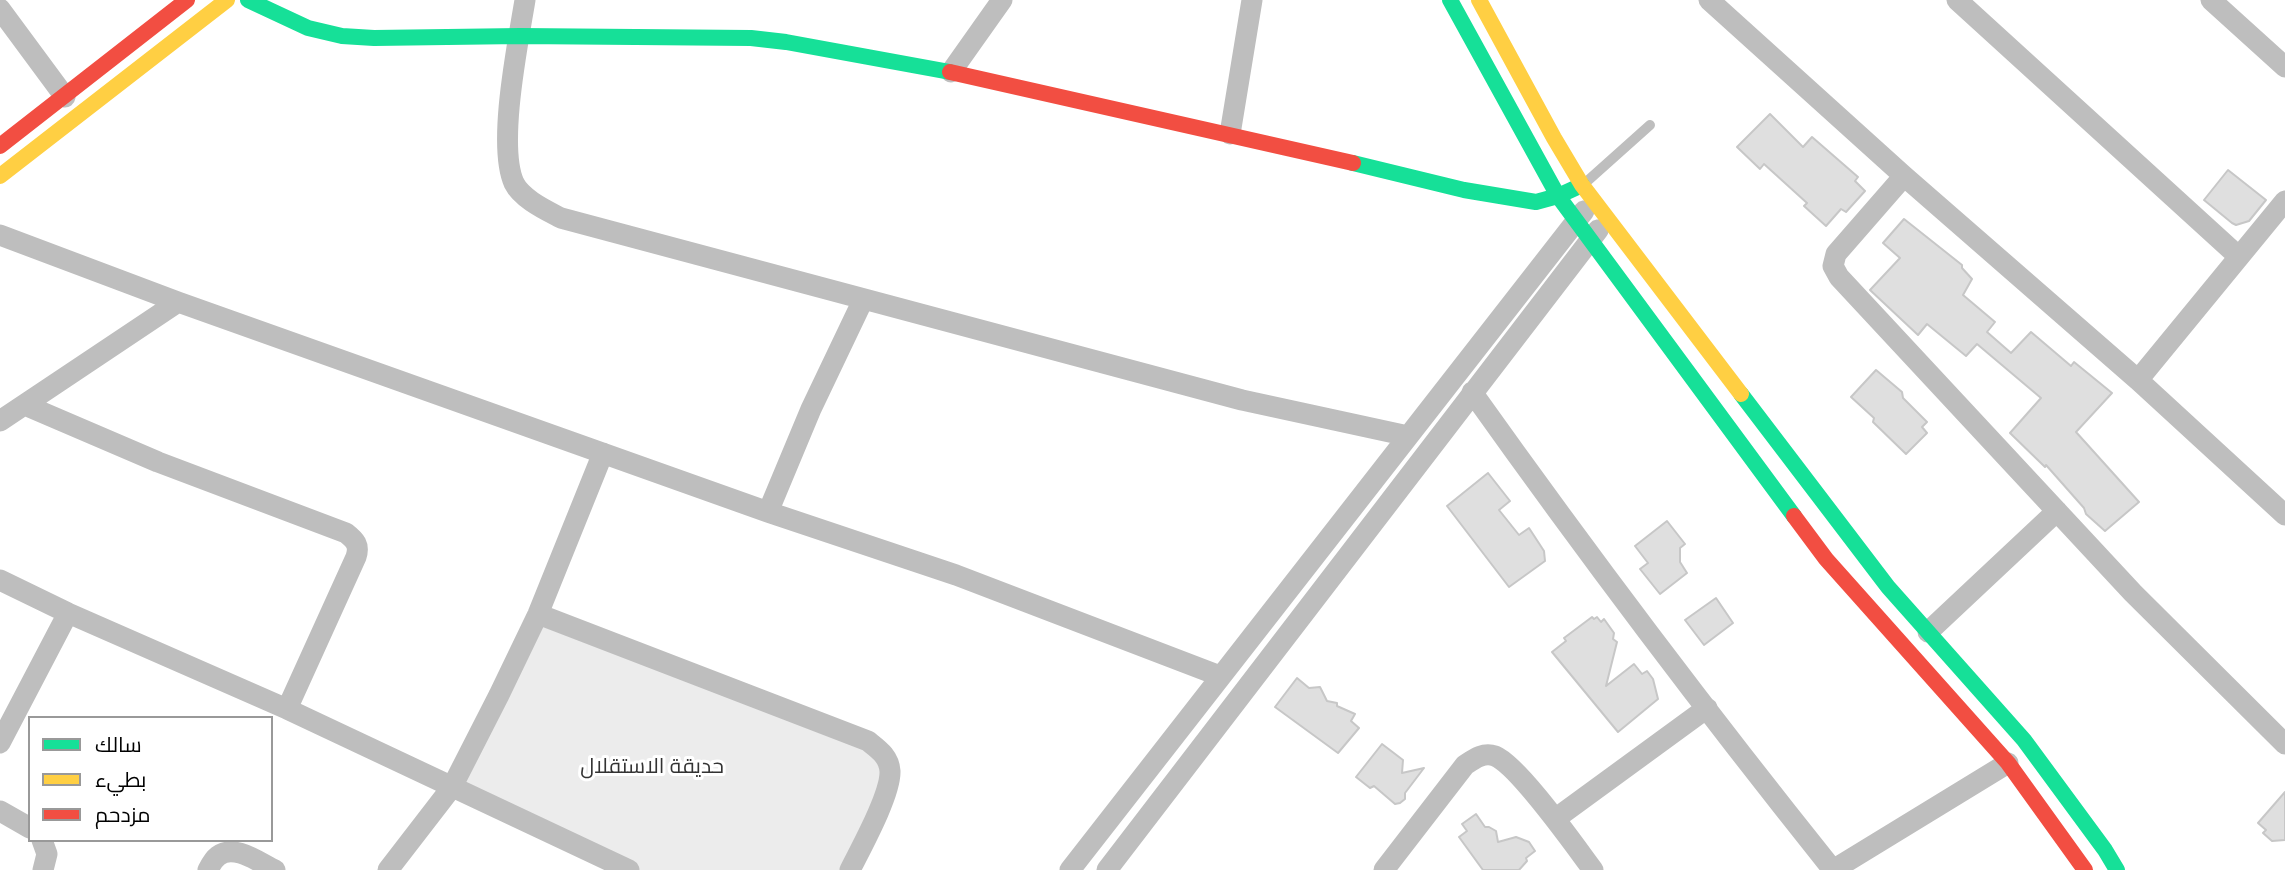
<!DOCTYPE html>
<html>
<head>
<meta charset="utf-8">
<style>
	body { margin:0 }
	#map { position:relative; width:2285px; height:870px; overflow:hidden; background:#fff; font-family:Raleway,Cairo,sans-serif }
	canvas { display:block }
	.legend { position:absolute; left:28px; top:716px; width:245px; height:126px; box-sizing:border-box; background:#fff; border:2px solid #999; margin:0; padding:9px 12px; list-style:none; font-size:21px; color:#000 }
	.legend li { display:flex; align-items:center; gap:14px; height:35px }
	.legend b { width:35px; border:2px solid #999 }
</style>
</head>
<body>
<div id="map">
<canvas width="2285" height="870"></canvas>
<ul class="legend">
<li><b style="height:9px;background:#16e098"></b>سالك</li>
<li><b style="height:9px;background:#ffcf43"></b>بطيء</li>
<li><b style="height:9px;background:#f24e42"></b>مزدحم</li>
</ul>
</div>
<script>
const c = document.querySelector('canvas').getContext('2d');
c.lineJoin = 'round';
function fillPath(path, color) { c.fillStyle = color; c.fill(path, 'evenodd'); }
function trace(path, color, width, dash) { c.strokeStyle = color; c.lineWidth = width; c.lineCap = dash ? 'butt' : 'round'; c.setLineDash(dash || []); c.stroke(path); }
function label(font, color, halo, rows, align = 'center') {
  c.font = font + ' Raleway,Cairo,sans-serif'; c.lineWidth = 6; c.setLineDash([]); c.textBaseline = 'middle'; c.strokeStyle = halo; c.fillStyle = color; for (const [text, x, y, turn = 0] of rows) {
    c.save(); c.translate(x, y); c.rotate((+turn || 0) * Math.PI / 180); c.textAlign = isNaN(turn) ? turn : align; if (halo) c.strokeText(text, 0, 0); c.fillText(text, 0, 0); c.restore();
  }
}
fillPath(new Path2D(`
	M538,614L868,741L890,770L850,870H631L458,789Z`), '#ececec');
const building = new Path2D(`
	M1770,114L1803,147L1812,137L1858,177L1855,181L1865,191L1846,212L1841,209L1826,226L1804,206L1807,203L1764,164L1760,169L1737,147Z
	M2228,170L2266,200L2249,221L2236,225L2232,223L2204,200Z
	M1904,219L1962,265V268L1972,279L1963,295L1995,322L1987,332L2011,353L2031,332L2071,366L2074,362L2112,393L2076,432L2139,502L2105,531L2086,514L2084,508L2046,465L2045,467L2010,433L2041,398L1977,344L1966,356L1927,324L1918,335L1870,290L1900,258L1883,243Z
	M1876,370L1902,392L1903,398L1927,422L1922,427L1927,433L1906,454L1873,422L1874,418L1851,397Z
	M1488,473L1510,501L1499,510L1519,535L1529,528L1544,551L1545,561L1509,587L1447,506Z
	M1667,521L1685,544L1680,548V562L1687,573L1660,594L1640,569L1648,563L1635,546Z
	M1716,598L1733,623L1704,645L1685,620Z
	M1592,617L1594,619L1597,617L1601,622L1604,619L1614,633L1613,639L1617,642L1606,686L1634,664L1642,674L1647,671L1653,679L1658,699L1618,732L1552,652L1566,641L1564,638Z
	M1297,678L1309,688L1320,687L1327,701L1337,703V706L1355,714L1351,721L1359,728L1338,753L1275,707Z
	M1382,744L1403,760L1402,773L1424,768L1405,793V799L1400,803L1395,804L1374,786L1370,788L1356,777Z
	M2285,792V840L2272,841L2263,833L2266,830L2258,823Z
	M1476,814L1485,827H1489L1496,831L1498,842L1516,837L1529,842L1535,851L1526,858L1527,861L1519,870H1483L1459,837L1467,831L1462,824Z`);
fillPath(building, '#dfdfdf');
trace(building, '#c7c7c7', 2);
trace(new Path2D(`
	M1584,184L1650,125`), '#bebebe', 10);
trace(new Path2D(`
	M525,0C518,43 497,145 514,183C522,199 546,210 561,218L1242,400L1408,436
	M1709,0L1904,176L2138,380L2285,515
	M1957,0L2238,256
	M2211,0L2285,67
	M0,9L65,97
	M951,72L1002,0
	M1230,134L1252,0
	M1904,176L1836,254L1833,266L1839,277L2133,593L2285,744
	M0,235L178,302L768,512L956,575L1220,676
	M2138,380L2285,201
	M1472,392C1588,555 1708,714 1833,870
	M25,405L158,462L346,533C355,540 360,545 356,557L287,709
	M0,421L178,302
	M768,512L811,409L863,300
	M0,580L68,613L287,709L629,870
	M538,614L868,741C878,749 889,756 890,771C891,794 861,848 850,870
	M1928,632L2057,511
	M0,743L68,613
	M0,811L30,828
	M1555,819L1707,708
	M42,840L47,854L43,870
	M208,870C210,866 214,859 218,856C234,843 260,863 275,870
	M388,870L452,787L499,695L538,614L603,453
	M1070,870L1584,211
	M1107,870L1598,230
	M1384,870L1465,765C1474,759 1483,752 1495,756C1519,766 1575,846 1593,870
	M1833,870L2008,763`), '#bebebe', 21);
trace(new Path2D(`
	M248,0L308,28L342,36L374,38L520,36L751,38L786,42L950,72
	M1450,0L1558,196L1794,516
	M1353,163L1464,190L1536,202L1558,196L1582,185
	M1741,394L1888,587L2024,740L2105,850L2117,870`), '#16e098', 16);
trace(new Path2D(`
	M1479,0L1554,138L1582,185L1741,394
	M0,176L227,0`), '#ffcf43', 16);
trace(new Path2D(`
	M950,72L1353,163
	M0,146L187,0
	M1794,516L1826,559L2008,763L2085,870`), '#f24e42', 16);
label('21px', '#333', '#fff', [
	["حديقة الاستقلال",652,767]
]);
</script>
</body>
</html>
